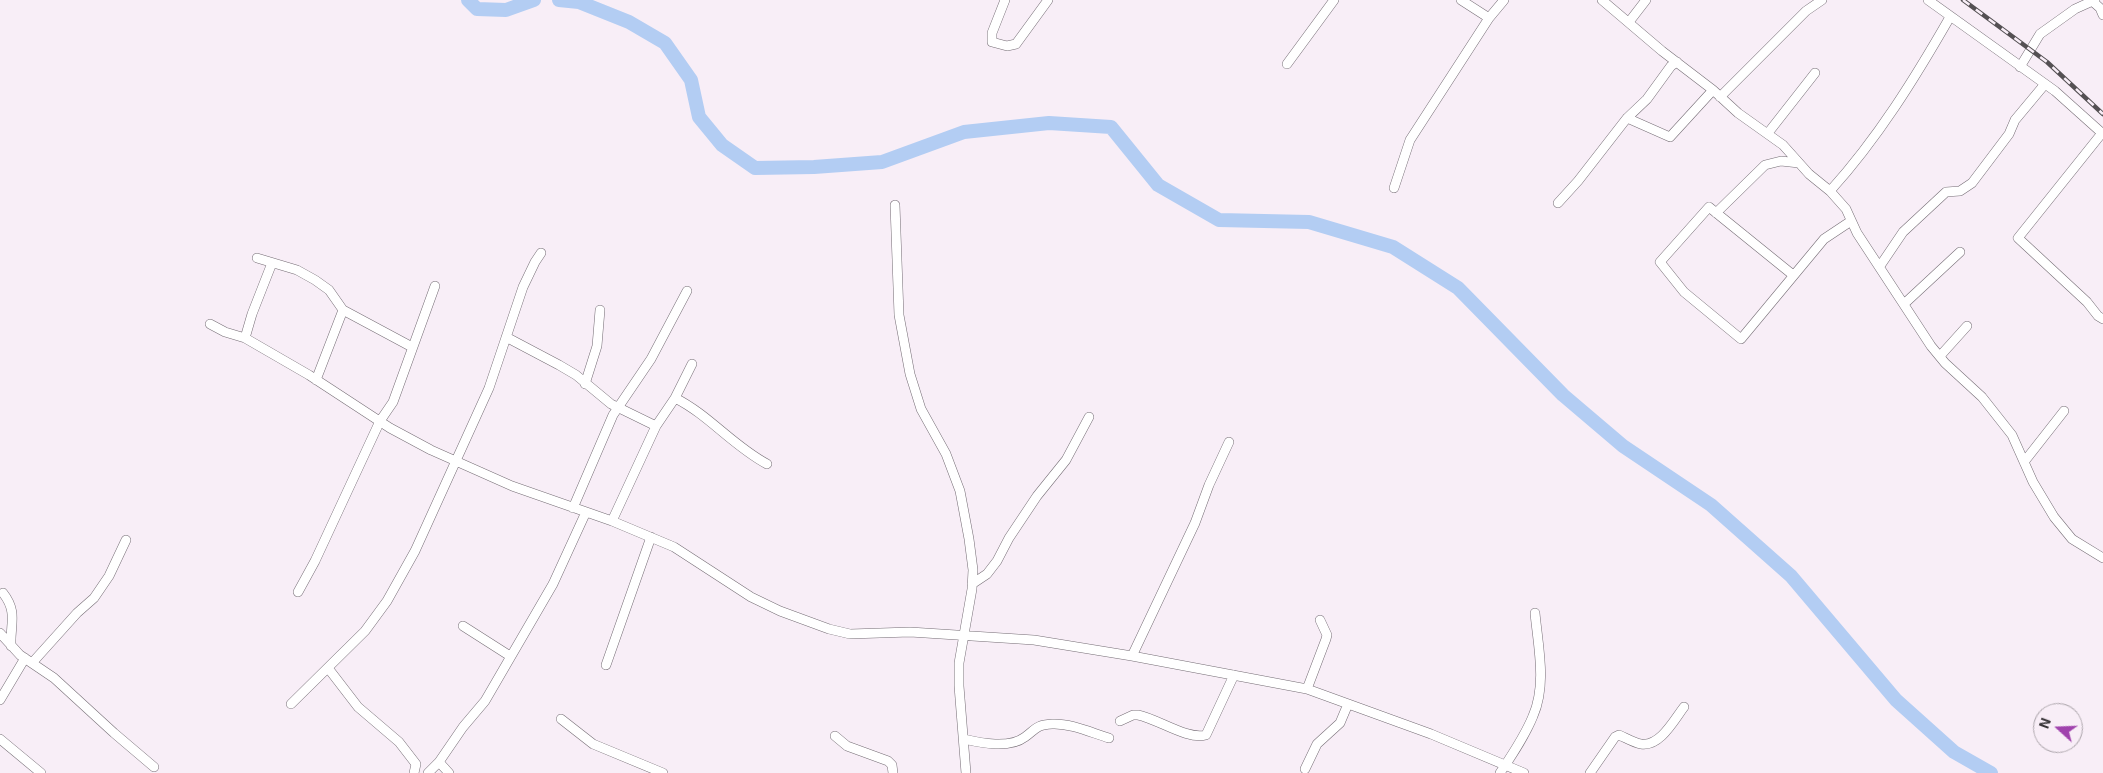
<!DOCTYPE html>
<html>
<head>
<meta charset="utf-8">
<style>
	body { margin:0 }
	#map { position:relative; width:2103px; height:773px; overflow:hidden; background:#f8eef7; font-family:"Exo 2",sans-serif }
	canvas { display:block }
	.north { position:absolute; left:2033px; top:703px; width:50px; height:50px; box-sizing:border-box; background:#f8eef7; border:1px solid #aba4aa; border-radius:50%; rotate:290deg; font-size:14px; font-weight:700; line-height:20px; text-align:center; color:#373437 }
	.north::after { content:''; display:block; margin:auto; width:18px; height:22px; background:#a043ad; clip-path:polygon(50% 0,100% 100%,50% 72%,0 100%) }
</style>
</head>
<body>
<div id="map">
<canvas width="2103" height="773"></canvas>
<div class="north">N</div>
</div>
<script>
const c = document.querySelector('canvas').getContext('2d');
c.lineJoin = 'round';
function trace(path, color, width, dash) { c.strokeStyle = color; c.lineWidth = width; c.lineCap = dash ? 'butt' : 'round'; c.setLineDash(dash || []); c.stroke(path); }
trace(new Path2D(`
	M468,0L477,9L506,10L534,0
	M559,0L579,2L629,22L665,43L691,80L699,117L722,145L755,168L814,167L882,162L964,132L1049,123L1111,127L1158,185L1219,220L1309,222L1393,247L1458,288L1563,395L1623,446L1711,505L1791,576L1896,700L1954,752L1991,773`), '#b3cdf3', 14);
const minor = new Path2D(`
	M1005,0L992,33V42L1007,46L1016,44L1048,0
	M1461,0L1489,18
	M1602,0L1662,51L1713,90L1738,113L1783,145L1809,174L1830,191L1846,209L1857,233L1931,346L1945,363L1982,397L2012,435L2033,482L2054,517L2072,539L2103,558
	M1928,0L2055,91L2103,134
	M2091,0L2100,8L2103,15
	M1629,22L1646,0
	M1287,64L1334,0
	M2020,67L2040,34L2075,9L2095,0
	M1720,97L1806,11L1822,0
	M1627,118L1670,137L1713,90
	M1768,133L1815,73
	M2102,133L2018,238L2087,302L2098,316L2103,319
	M1394,188L1410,140L1489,18L1504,0
	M1830,191C1878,138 1915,78 1950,17
	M1558,203L1578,181L1627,118L1647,99L1671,66L1677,62
	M895,205L899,315L910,374L921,409L946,454L960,491L969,539L973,570L972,589L959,663V686L966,773
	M1716,213L1765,165L1781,161L1799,163
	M257,258L297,270L315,280L329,290L343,310L412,347
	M1880,266L1903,232L1946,192L1960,191L1972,183L2009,134L2015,120L2045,84
	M1793,275L1709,207L1660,262L1684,292L1741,339L1824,239L1851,221
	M1904,304L1960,252
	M210,324L225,332L245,338L309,375L390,428L431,450L512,486L612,521L674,547L751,597L780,611L829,629L850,634L910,632L1034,640L1132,656L1307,689L1431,734L1524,773
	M506,337L559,365L576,375L611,404L656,426
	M245,338L252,314L272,263
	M1940,356L1967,326
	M316,380L343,310
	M585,384L597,346L600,310
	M675,398C709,415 733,446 767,464
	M2024,462L2064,411
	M573,508L613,415L651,359L687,291
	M612,521L656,426L675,398L692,364
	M972,584L987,574L997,561L1009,538L1037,496L1066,460L1089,417
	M298,592L315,561L380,421L393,402L435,286
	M3,593C18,612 10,624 11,646
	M463,626L510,656
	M0,633L20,655L54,678L114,733L154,767
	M1132,656L1195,523L1209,485L1229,442
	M32,663L77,613L94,598L109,576L126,540
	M606,665L651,537
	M328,668L358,707L399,742L416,764L414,773
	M1307,689L1326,639L1327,635L1320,620
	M0,700L25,658
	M291,704L365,631L387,601L415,551L489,388L523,287L535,262L541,253
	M561,719L593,744L663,773
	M1120,721L1133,715H1138C1158,719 1187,740 1206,735L1234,675
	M835,736L847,746L888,761L892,765L893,773
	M0,739L41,773
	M964,739C981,743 1009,749 1025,737C1036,729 1036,725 1052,724C1071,723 1092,733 1109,738
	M439,762L449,773
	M1305,769L1317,744L1340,723L1348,704
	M428,773L439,762L463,727L485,701L553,584L586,512
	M1500,773C1512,755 1525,736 1533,716C1547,684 1538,646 1535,613
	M1590,773L1615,737L1619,735C1626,738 1634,743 1641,744C1660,747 1674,720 1684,707`);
trace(minor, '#756d75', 10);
trace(minor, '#fff', 9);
const rail = new Path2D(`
	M1963,0L2047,62L2103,114`);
trace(rail, '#545053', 4.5);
trace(rail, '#f8eef7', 2.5, [8]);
</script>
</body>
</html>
